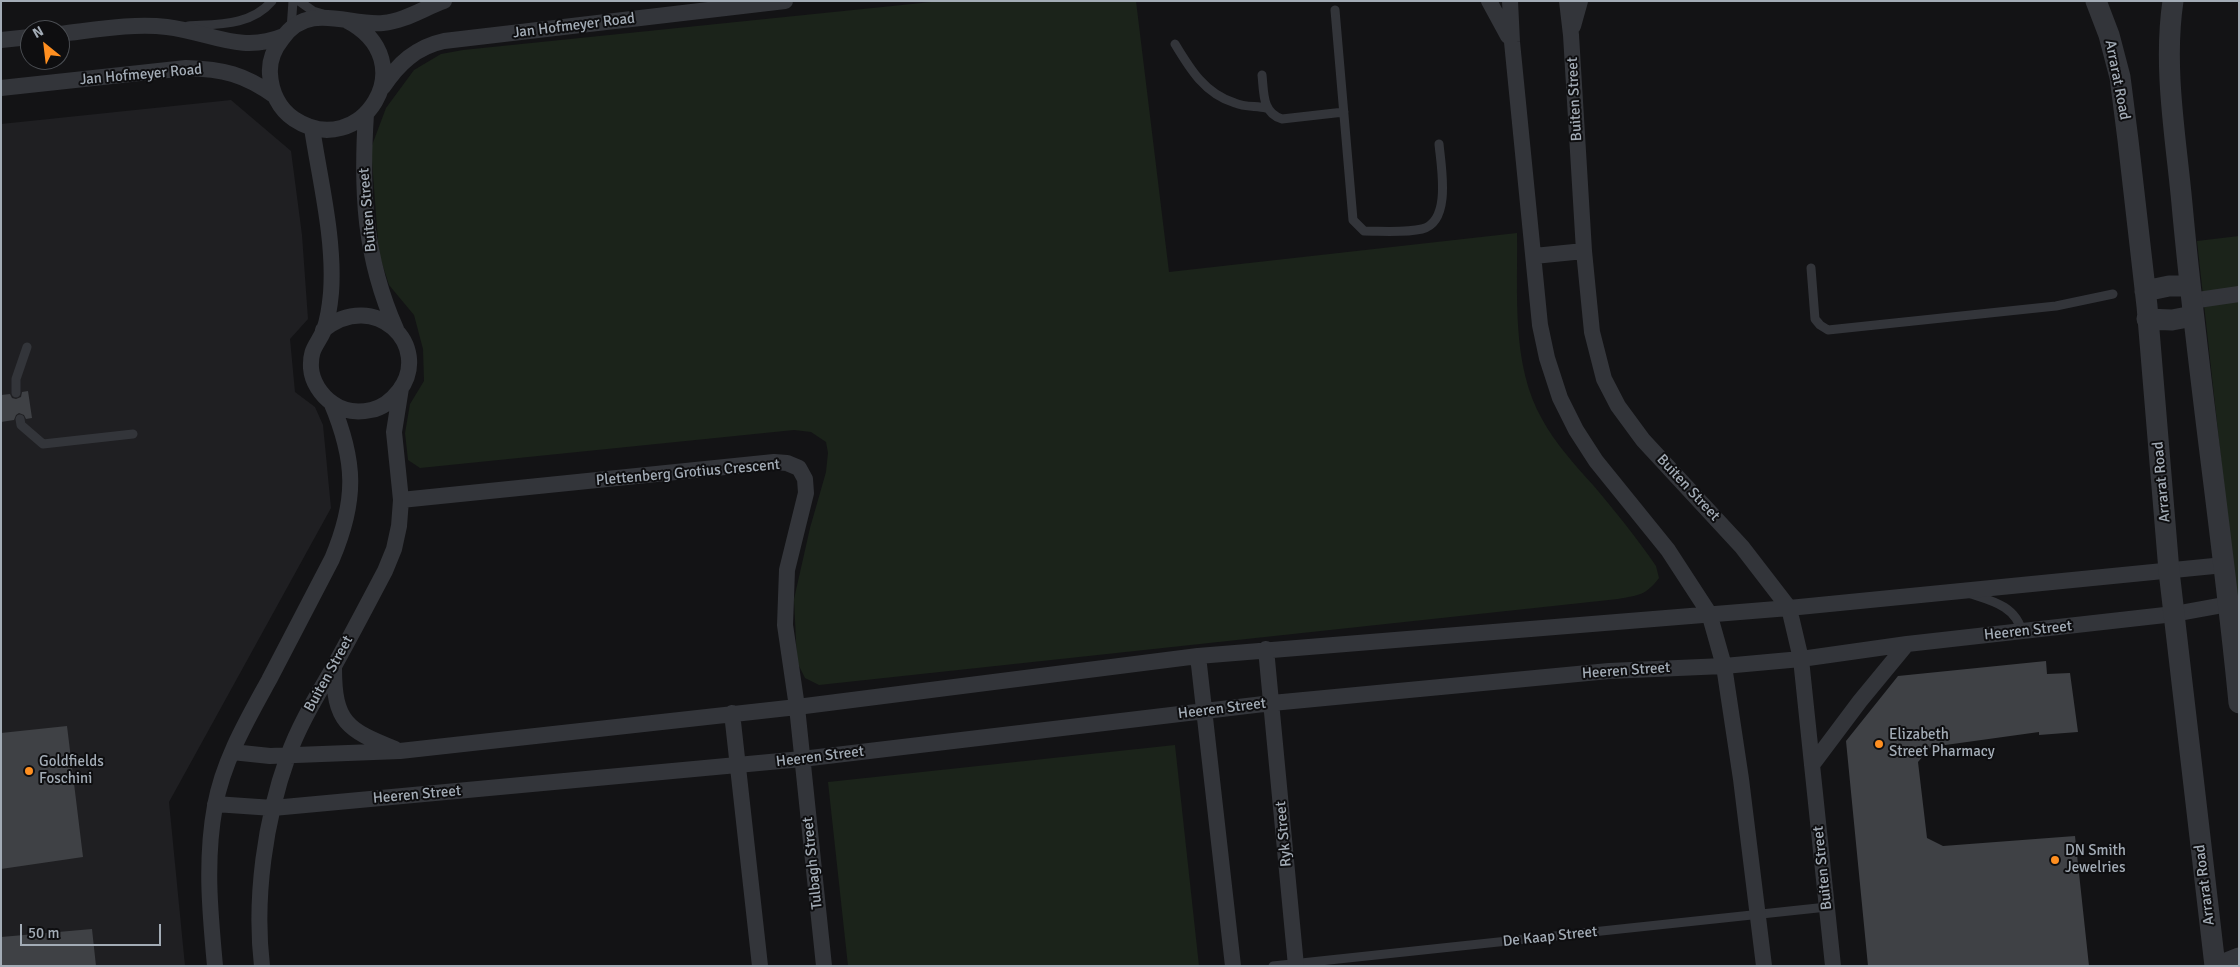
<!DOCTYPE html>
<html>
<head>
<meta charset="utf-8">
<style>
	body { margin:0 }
	#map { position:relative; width:2240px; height:967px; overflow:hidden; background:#131315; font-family:Signika,sans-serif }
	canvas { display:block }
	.frame { position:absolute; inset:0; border:2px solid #a3acb6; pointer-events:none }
	.north { position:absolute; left:20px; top:20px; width:50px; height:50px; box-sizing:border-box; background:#0e0e10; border:1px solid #4a4d52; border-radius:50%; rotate:331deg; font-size:14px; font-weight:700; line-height:20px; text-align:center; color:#a3acb6 }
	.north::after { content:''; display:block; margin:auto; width:18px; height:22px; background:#ff8f20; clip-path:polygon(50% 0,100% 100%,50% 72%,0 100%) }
	.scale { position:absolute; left:20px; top:924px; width:141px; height:22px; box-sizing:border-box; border:2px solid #a3acb6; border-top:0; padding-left:6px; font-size:15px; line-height:18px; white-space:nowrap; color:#a3acb6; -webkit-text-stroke:4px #0e0e10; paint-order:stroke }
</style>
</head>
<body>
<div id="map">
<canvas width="2240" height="967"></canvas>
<div class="frame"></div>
<div class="north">N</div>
<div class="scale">50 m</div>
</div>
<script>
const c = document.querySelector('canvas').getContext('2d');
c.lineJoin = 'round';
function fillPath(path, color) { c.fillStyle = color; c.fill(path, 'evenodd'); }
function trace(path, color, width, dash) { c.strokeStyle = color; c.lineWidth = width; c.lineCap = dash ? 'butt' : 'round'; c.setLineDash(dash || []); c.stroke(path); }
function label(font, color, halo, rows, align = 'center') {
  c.font = font + ' Signika,sans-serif'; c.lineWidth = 4; c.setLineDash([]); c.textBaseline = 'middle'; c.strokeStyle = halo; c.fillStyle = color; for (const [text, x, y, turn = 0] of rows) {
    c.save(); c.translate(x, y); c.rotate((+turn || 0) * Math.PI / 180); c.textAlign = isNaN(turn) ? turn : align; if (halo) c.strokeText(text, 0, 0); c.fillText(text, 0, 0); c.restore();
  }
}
fillPath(new Path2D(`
	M231,100L291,151L302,235L308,319L290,339L295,392L315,407L323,425L331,508L169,802L185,966H1V124Z`), '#1f1f22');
fillPath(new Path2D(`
	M941,1H1136L1169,272L1517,233C1518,294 1511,364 1542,419C1555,443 1575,465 1593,485C1615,511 1637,538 1656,566L1659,578C1645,596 1639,595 1618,599L819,685L805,678L797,662L794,599L810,528L826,472L828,453L826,442L811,432L794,430L420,468L408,460L405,433L410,404L424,381L423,349L414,315L389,285L379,254L371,148L386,108L414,70L441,54L463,50Z
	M2239,236V622L2197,241Z
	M1175,745L1199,966H848L828,782Z`), '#1b231a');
fillPath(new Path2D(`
	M28,391L32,418L26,419L24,415L19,413L16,415L14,420L1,422V395L10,394L12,398L16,399L21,397L22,392Z
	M2046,661L2047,674L2070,673L2078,732L2039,735V732L1931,747L1918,762L1927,838L1943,846L2075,836L2089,966H1868L1846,741L1898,676Z
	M67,726L83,857L1,869V733Z
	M92,929L96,966H1V937Z`), '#3f4145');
trace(new Path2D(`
	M299,1L313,11L323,14
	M1335,10L1353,220L1364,231C1382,231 1404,233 1422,229C1452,222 1441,166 1439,144
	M188,26C217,24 251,26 272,1
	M291,29L293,1
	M1175,44C1190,69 1205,94 1235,103C1244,107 1256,106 1266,108
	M1262,75C1264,93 1262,113 1282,119L1344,112
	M1811,268L1815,319L1820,325L1828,330L2056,306L2113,294
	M16,393V379L27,347
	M20,419L21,425L43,444L133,434
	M1971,594C1993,601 2017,607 2022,633
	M1273,966L1827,907`), '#33353a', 9);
trace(new Path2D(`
	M1489,1L1508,36
	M1510,1L1512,42L1540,325L1547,358L1560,398L1576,430L1596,461L1668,550L1709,613L1724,666L1741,779L1764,966
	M1567,1L1571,35L1584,251L1592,332L1604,379L1618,406L1643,440L1742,547L1789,608L1801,659L1833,966
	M346,20C427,61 360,163 294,119C279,109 271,92 270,74C269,61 274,49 282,39C308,1 348,26 383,23C405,21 424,8 444,1
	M1573,26L1580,1
	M60,34C95,30 132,23 167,27C210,32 240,54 284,36
	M1,40L30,37
	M383,87C398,64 416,47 444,41L785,1
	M1,88L186,68C223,69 244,74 275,96
	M366,114C361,191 364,257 396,329
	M312,128C320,181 335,240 331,293C330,304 328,319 324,330C317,346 310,348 311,368C312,382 321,395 332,403C343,411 357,413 371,410C382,408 392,400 399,391C433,346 375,288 323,330
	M1534,256L1584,251
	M2191,301L2239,294
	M401,500L774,462L787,463L799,468L805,479L806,493L787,570L785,625L797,707L824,966
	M1266,649L1296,966
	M1198,656L1233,966
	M334,668C334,722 347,730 395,749
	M732,713L760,966
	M232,752L270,756L400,751L797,707L1198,656L1789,608L2224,565
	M1812,765L1860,701L1907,644
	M215,804L273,808L802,759L1272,703L1609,671L1724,666L1801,659L1907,644L2174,614L2229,604
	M215,966C210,912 205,860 215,806C223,761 247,720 269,680C290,640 311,599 332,559C357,500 356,461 331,402
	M262,966C254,898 265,820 288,756C299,725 317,696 333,668C351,636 368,603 385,571L394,549L399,526L401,500L394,432L401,388`), '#33353a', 16);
trace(new Path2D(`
	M2096,1L2109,35L2120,77L2128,140L2147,306L2169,571L2215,966
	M2173,1C2163,68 2176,138 2182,204C2197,371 2223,536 2239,703
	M2145,291L2169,286H2189
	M2147,319L2172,320L2193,316
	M2219,966L2239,958`), '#33353a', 21);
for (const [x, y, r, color] of [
	[1879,744,5,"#ff8f20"],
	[29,771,5,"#ff8f20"],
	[2055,860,5,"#ff8f20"]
]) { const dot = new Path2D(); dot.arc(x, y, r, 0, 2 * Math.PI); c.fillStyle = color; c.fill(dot); trace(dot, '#0e0e10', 2); }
label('15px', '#a3acb6', '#0e0e10', [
	["Jan Hofmeyer Road",574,26,-7],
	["Jan Hofmeyer Road",141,75,-5],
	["Arrarat Road",2117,80,79],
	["Buiten Street",1575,99,-93],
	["Buiten Street",368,210,-95],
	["Plettenberg Grotius Crescent",688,473,-5],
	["Arrarat Road",2162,482,-95],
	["Buiten Street",1688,488,47],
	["Heeren Street",2028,631,-6],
	["Heeren Street",1626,671,-4],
	["Buiten Street",329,674,-61],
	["Heeren Street",1222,709,-7],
	["Heeren Street",820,757,-7],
	["Heeren Street",417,795,-5],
	["Ryk Street",1284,834,-95],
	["Tulbagh Street",813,863,-96],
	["Buiten Street",1823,868,-96],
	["Arrarat Road",2205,885,-97],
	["De Kaap Street",1550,937,-6]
]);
label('15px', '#a3acb6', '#0e0e10', [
	["Elizabeth",1889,735],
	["Street Pharmacy",1889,752],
	["Goldfields",39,762],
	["Foschini",39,779],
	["DN Smith",2065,851],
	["Jewelries",2065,868]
], 'left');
</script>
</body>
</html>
